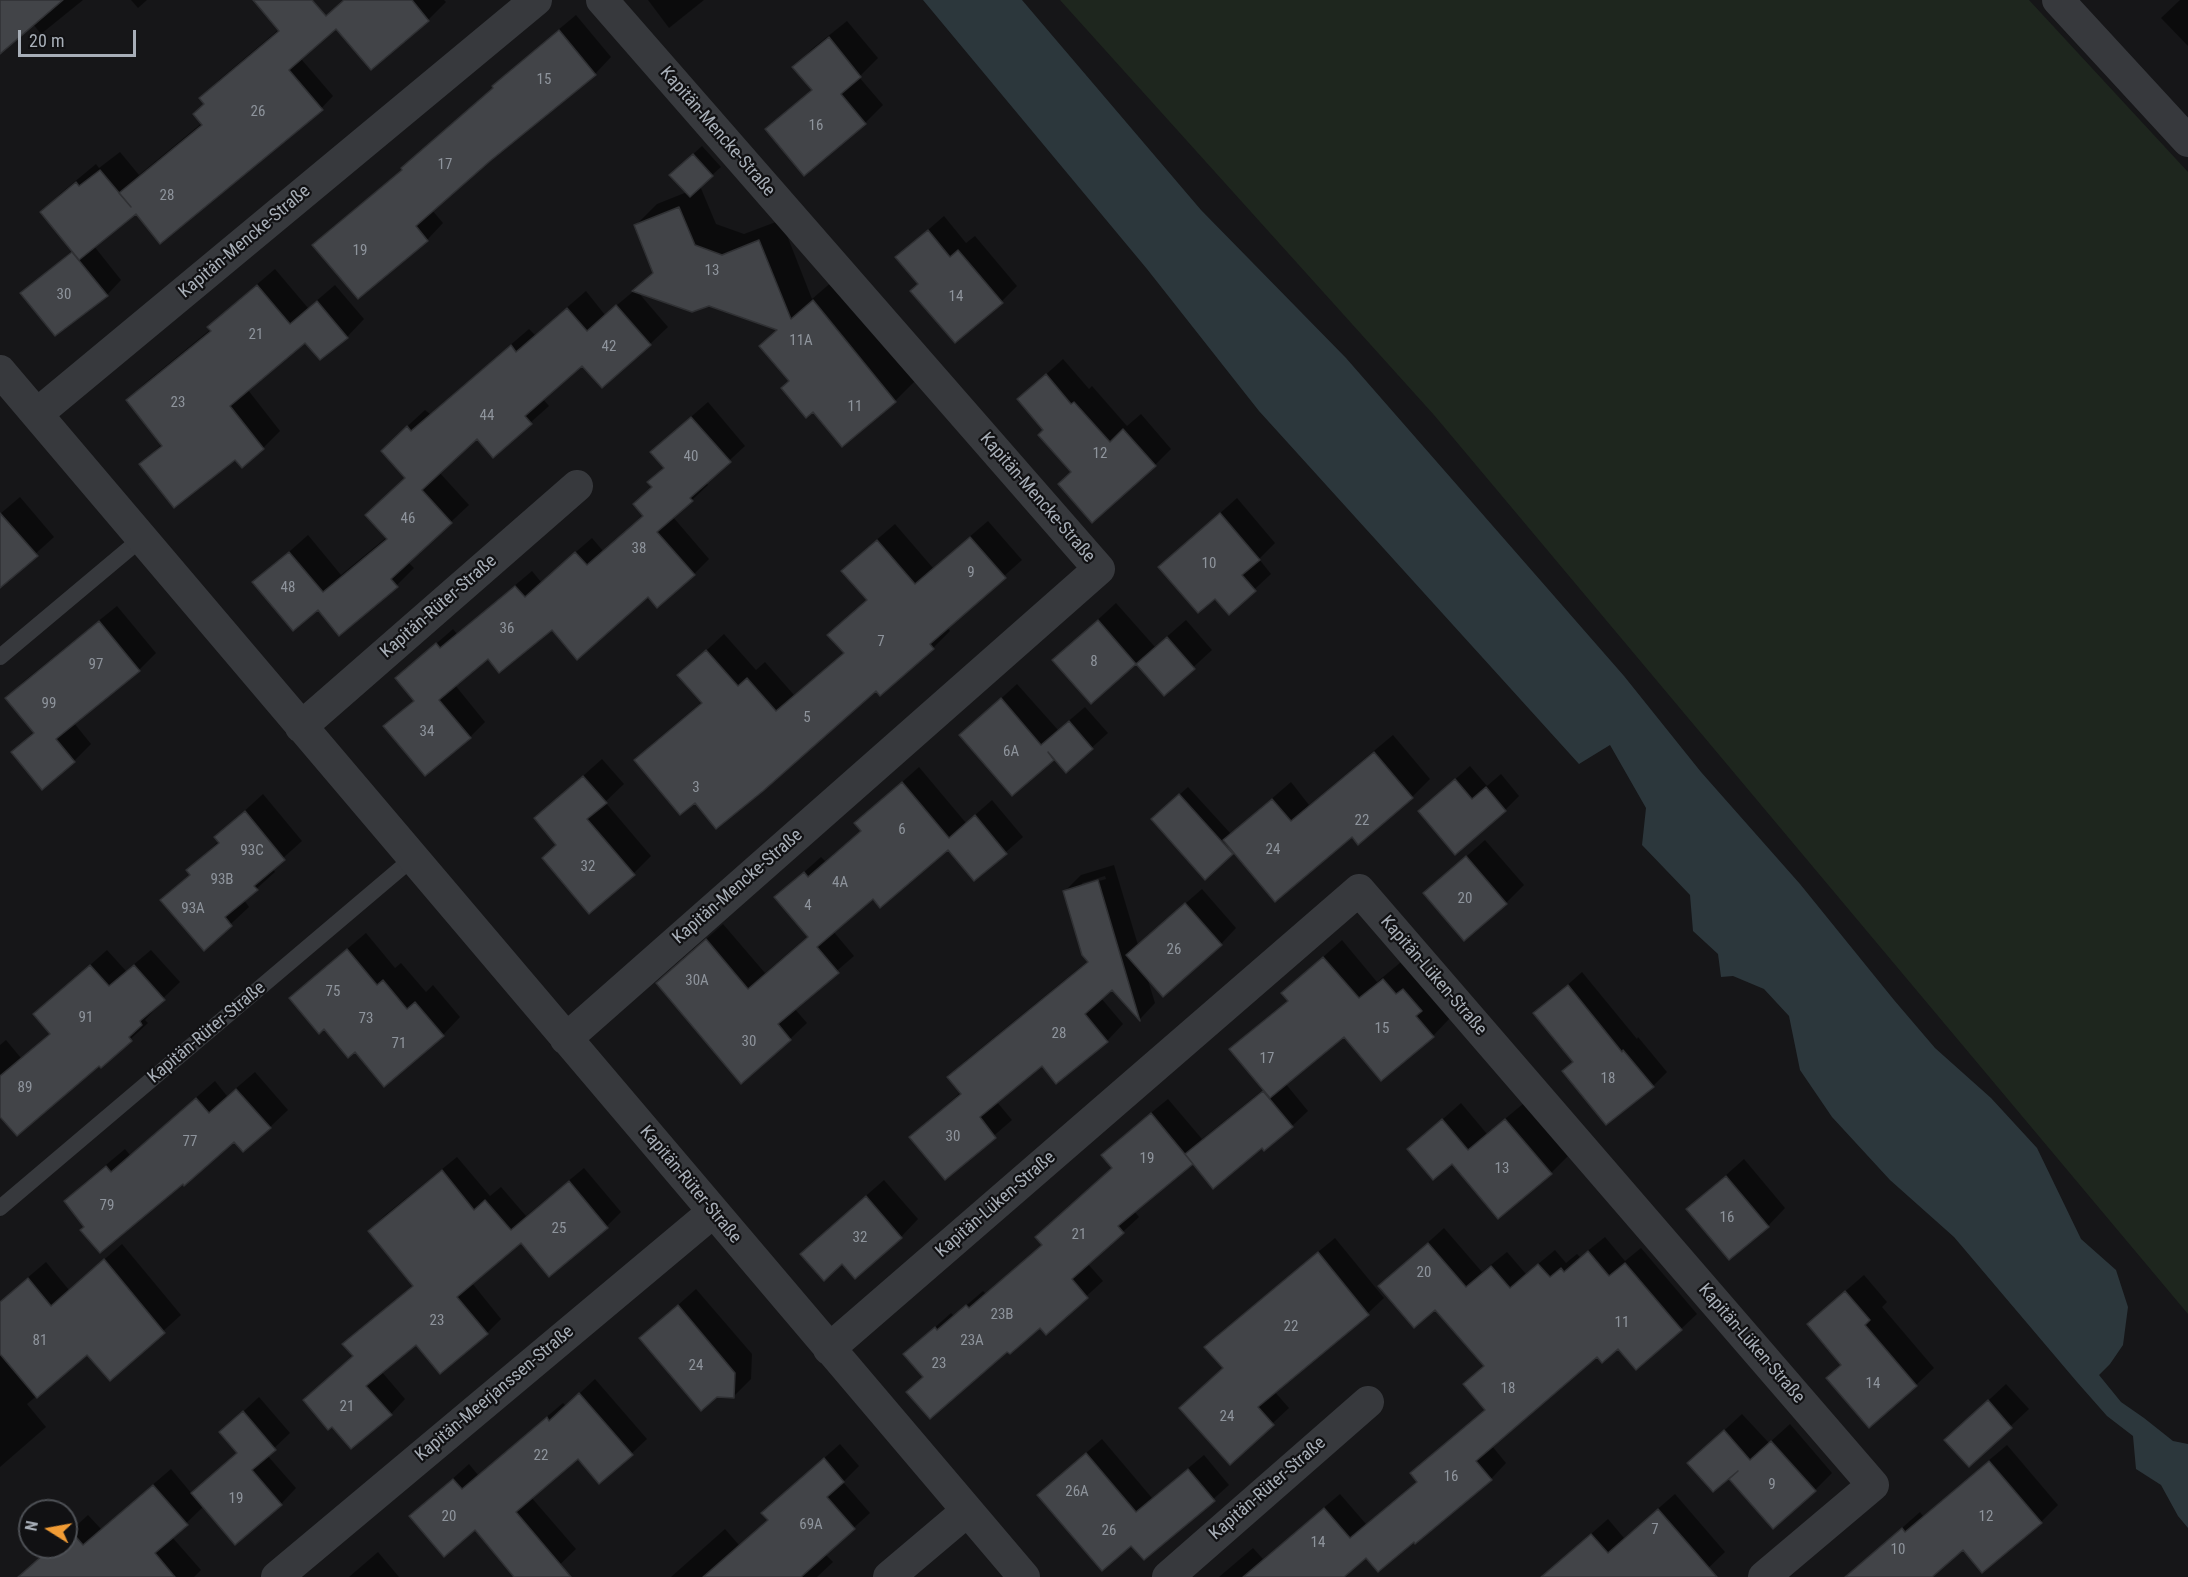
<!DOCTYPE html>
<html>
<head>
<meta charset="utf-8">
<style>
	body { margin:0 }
	#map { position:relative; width:2188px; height:1577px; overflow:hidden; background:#161618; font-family:"Roboto Condensed",sans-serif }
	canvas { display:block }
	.north { position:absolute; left:18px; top:1499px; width:60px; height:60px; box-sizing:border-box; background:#111113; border:2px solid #4d5055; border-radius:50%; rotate:281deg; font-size:16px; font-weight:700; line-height:24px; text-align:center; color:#a8afb8 }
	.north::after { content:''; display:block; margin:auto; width:21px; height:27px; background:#f19c35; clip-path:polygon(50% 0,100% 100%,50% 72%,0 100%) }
	.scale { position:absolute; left:18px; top:30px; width:118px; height:27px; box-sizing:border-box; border:3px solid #a8afb8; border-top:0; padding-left:8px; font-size:18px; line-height:21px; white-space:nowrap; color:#a8afb8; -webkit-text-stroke:4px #111113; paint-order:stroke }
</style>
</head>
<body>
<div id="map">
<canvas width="2188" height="1577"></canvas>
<div class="north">N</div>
<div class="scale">20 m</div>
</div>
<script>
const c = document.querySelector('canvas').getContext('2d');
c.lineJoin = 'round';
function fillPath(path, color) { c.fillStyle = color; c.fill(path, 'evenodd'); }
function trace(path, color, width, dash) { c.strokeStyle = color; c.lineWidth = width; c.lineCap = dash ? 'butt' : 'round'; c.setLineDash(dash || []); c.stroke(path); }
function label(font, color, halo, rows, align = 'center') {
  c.font = font + ' "Roboto Condensed",sans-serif'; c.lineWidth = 4.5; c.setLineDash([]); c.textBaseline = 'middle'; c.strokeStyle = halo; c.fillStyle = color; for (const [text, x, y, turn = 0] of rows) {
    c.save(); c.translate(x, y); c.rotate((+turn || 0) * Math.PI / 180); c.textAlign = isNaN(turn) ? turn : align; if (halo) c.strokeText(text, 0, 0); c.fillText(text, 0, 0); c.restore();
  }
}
fillPath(new Path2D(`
	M1060,0H2029L2188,172V1314L1434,415Z`), '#1e261e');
fillPath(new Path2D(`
	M923,0H1022L1201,210L1346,358L1624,676L1701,772L1800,884L1894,1000L1935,1048L1991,1098L2037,1148L2081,1239L2116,1270L2128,1307L2123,1345L2110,1364L2099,1375L2121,1402L2144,1418L2173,1441L2188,1444V1528L2178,1516L2161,1485L2136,1469L2133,1436L2107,1416L2077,1382L1954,1237L1890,1180L1832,1117L1800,1070L1789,1016L1764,989L1733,976L1721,977L1718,954L1693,931L1690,895L1642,845L1646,808L1610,745L1579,764L1259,411L1147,269Z`), '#2c373c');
fillPath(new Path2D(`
	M0,0H83L41,34L33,24L0,52Z
	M131,0H147L138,8Z
	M344,0H444L446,2L428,20L371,68L327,16Z
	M648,0H704L669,28Z
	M2180,0H2188V46L2161,18Z
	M576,15L611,57L595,74L432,210L443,223L427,240L358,297L314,245L330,229L403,169L419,152L494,87L510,70Z
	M847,21L878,58L859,77L883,105L865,123L804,173L768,129L812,89L794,67L812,49Z
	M277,31L333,96L314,116L136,212L94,246L121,280L107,295L22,293L73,250L42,212L61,193L96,164L99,168L120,152L139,175L202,123L205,103L201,98L220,79Z
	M702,146L721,167L700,186L716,224L744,234L781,220L812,299L834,280L916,380L895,401L790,380L761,346L778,329L709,304L637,291L668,327L650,344L582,364L543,399L549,406L493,456L477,437L439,472L469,505L408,562L414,568L396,586L318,608L254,583L308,535L341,575L387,537L407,477L400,433L425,410L430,414L529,329L535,335L586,291L605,315L635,290L654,271L636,225L657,204L687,192L680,166Z
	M944,216L966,243L975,236L1017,286L1002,301L920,283L897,257Z
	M275,269L308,308L335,285L364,319L347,337L305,340L248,390L280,431L263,448L235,458L141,464L162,444L128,400L145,383L211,329L210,327L227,310Z
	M1063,359L1089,389L1092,386L1127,426L1141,414L1171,449L1155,465L1073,472L1044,430L1019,399Z
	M708,402L745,446L706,482L708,485L692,500L673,517L709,559L694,574L552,628L488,657L455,685L485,722L470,737L385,726L414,700L397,678L453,629L457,634L532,571L541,582L592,538L603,551L644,515L653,486L649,482L665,466L668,437Z
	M20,497L54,537L0,586V514Z
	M1237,498L1275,543L1259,559L1271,574L1229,613L1215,596L1160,567Z
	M988,521L1022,560L947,627L950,631L933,648L876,689L695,801L636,760L653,743L703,701L680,675L724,634L756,670L765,662L794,695L844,652L829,635L868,599L843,571L860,554L895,524L933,568Z
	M1116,603L1155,647L1186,620L1212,650L1164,694L1136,662L1091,702L1054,660Z
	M117,606L156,653L139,670L74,723L91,744L74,761L13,752L34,731L7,698L24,681Z
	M1017,684L1058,730L1085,707L1108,733L1066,771L1054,758L1013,794L961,735Z
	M1393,735L1430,779L1412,797L1352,835L1234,851L1205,878L1161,811L1188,787L1231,834L1291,782L1309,805Z
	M602,759L624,784L605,802L651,856L633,874L558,845L536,818Z
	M1470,766L1487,786L1501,774L1519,796L1505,810L1420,811Z
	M919,767L966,823L992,800L1023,837L975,879L948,848L873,897L833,931L854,956L794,1008L807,1023L790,1039L675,967L723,924L765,973L809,935L776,897L821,857L825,861L862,830L856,823Z
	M263,794L302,841L272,868L275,872L244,900L249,907L204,949L163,900L191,874L188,870L219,841L216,837Z
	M1485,840L1524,885L1506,903L1425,893Z
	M1114,865L1138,945L1202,889L1236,928L1221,944L1147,977L1155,1003L1140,1019L1112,988L1101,998L1123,1024L1107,1041L1042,1064L997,1102L1012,1120L945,1178L911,1137L961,1092L949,1077L965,1061L1089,960L1065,891L1081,875ZM1105,876L1106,879L1082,886V883Z
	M366,933L395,968L401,963L426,992L433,985L460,1017L443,1035L355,1050L291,998L309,981Z
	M1342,940L1377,982L1401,962L1450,1018L1433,1036L1344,1035L1285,1083L1308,1111L1292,1126L1262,1146L1193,1161L1134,1211L1139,1217L1088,1264L1103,1281L1046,1333L1040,1326L1007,1349L908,1392L924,1376L905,1354L951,1313L954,1316L983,1291L986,1294L1043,1244L1037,1237L1113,1167L1103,1155L1119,1139L1168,1099L1202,1139L1264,1089L1231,1049L1249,1032L1288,1000L1283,993Z
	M107,950L126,971L151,950L180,982L156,1005L157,1007L145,1020L148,1023L101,1066L100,1064L0,1116V1045L6,1040L21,1058L51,1032L35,1014Z
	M1582,972L1637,1039L1638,1037L1667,1072L1653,1086L1574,1061L1535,1014Z
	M255,1072L288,1110L270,1127L234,1139L183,1182L86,1226L66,1201L83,1184L125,1149L130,1155L215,1081L227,1096Z
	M1461,1103L1487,1134L1524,1103L1568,1156L1551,1173L1453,1162L1409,1149Z
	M457,1157L490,1196L501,1187L526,1216L584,1168L621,1212L606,1227L521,1241L472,1283L501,1319L487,1333L417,1342L381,1371L405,1399L391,1414L332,1424L305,1400L354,1355L344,1344L414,1284L370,1231L384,1216Z
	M1744,1159L1785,1208L1768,1226L1688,1209Z
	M884,1180L918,1219L901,1237L820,1236Z
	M1444,1228L1482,1272L1507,1252L1526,1274L1555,1250L1566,1263L1577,1254L1580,1257L1605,1237L1625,1261L1641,1248L1697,1314L1681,1329L1597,1355L1492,1446L1506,1463L1491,1479L1367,1556L1342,1577H1219L1253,1548L1263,1559L1340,1494L1366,1524L1418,1480L1486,1409L1465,1384L1485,1365L1436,1308L1380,1286Z
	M1335,1238L1384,1298L1368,1313L1274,1391L1289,1408L1230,1463L1225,1367L1206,1347L1222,1331Z
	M122,1244L181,1315L110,1379L88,1353L27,1404L46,1427L0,1467V1301L46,1262L69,1290Z
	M1864,1275L1887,1302L1882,1307L1934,1368L1916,1385L1828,1378L1842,1363L1827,1307Z
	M696,1289L752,1354L751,1379L733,1397L641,1338Z
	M595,1379L647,1439L631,1454L578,1457L531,1497L576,1549L547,1577H516L475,1528L411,1516L469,1464L478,1475L563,1403L566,1406Z
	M2006,1384L2029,1409L1969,1465L1946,1440Z
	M259,1397L290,1433L267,1455L296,1488L281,1504L204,1506L172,1537L201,1570L194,1577H32L27,1571L52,1547H66V1535L88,1515L101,1529L171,1469L192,1494L238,1452L221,1432Z
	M1742,1414L1769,1443L1790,1424L1832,1473L1815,1490L1740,1471L1689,1463Z
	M1102,1439L1152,1498L1204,1455L1229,1485L1190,1520L1132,1544L1054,1481Z
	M840,1444L859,1466L843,1482L870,1513L825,1554L833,1562L817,1577H671L725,1529L739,1545L769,1519L779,1498Z
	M2007,1445L2058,1505L2041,1522L1964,1548L1930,1577H1850L1849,1575L1920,1512L1923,1516Z
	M1675,1494L1725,1552L1699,1577H1542L1608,1519L1624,1538Z
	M378,1552L399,1577H349Z`), '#0007');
const building = new Path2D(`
	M0,0H63L0,54Z
	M253,0H312L326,16L344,0H412L429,21L371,70L336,29L289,70L323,110L160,244L136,214L79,260L40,212L76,182L79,186L100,170L131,207L119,193L202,125L193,114L204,104L199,98L279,31Z
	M559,30L596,75L490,161L416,226L428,241L358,299L312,245L402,170L401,168L493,88L492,86Z
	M829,37L861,77L841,94L866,124L804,176L765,129L812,90L792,67Z
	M693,154L713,176L690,197L669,175Z
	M679,207L695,245L722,255L759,240L791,319L813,300L896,402L842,447L813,412L806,418L781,388L789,381L759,346L777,330L709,306L692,312L632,291L653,273L634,225Z
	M928,230L950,257L958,250L1003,303L955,343L910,291L918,284L895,257Z
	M72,252L108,296L55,336L20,293Z
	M257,285L290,324L317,301L348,338L320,360L305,343L230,406L264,449L242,468L235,460L174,508L139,464L162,446L126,400L211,331L207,327Z
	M616,305L651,345L602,388L582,366L525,416L532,424L493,458L477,439L422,490L452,523L391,579L398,587L339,636L318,610L293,631L252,582L289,552L323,592L387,539L365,515L405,478L381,451L407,426L411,431L511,345L516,352L567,308L587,331Z
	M1046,374L1071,404L1074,402L1110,442L1123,429L1156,466L1092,523L1058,484L1071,472L1038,435L1043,430L1017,399Z
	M691,417L731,462L690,498L693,501L657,532L695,575L657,608L648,597L577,660L552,630L499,673L488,659L439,700L471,738L425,776L383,726L414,701L395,678L436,643L440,648L515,586L525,597L575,552L587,565L643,516L633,504L652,487L647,482L664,468L650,452Z
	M0,513L38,556L0,588Z
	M1220,513L1260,560L1242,575L1256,591L1229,615L1215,599L1198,613L1158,567Z
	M970,537L1006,578L930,644L934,649L880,696L876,691L763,791L716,829L695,803L680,815L634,760L702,703L677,675L706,650L738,686L747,678L776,711L844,653L827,635L867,600L841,571L877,540L915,584Z
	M1098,620L1136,664L1091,704L1052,660Z
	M99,621L140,671L56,739L75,762L42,790L11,752L34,733L5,698Z
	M1167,637L1195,669L1164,696L1136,664Z
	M1001,698L1041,745L1069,721L1093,749L1066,773L1048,752L1054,760L1012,796L959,735Z
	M1374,752L1413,798L1358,845L1352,837L1275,902L1223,840L1272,799L1291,821Z
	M583,776L607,803L587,819L635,875L589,914L542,858L556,845L534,818Z
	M1455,779L1472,799L1486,787L1506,811L1455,855L1418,811Z
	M902,782L949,838L975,815L1007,854L974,881L948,850L880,908L873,899L817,947L839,973L778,1024L791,1040L741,1084L656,983L706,939L748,989L808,937L774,897L804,872L808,877L861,831L854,823Z
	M1179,794L1233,854L1205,880L1151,819Z
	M245,811L285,860L254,886L258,890L225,917L232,926L204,951L160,900L190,875L186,870L219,843L214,837Z
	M1466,856L1507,904L1464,941L1423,893Z
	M1098,880L1140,1021L1112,990L1085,1014L1108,1042L1056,1084L1042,1066L980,1117L996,1138L945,1180L909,1137L961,1094L947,1077L1088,962L1082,955L1063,891Z
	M1185,903L1222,945L1163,997L1126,955Z
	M347,949L377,985L383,980L407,1009L415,1002L444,1036L384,1087L355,1052L348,1058L324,1029L319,1034L289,998Z
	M1323,957L1359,998L1383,979L1396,994L1403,989L1422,1011L1416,1016L1434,1037L1381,1081L1344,1037L1270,1098L1229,1049L1288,1001L1281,993Z
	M90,965L109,986L134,965L165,1000L140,1021L142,1025L129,1037L132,1041L101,1068L99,1066L17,1136L0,1117V1076L50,1034L33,1014Z
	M1568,985L1622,1052L1623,1050L1654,1087L1606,1125L1562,1071L1573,1062L1533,1013Z
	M236,1089L271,1128L243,1152L234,1142L184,1186L183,1184L100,1253L80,1230L84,1227L64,1201L106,1166L111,1172L196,1098L209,1113Z
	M1263,1091L1293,1127L1264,1151L1262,1148L1213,1189L1185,1154Z
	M1151,1113L1193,1164L1118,1226L1124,1233L1072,1279L1088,1298L1046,1335L1040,1328L1010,1354L1007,1352L930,1419L906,1392L923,1377L903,1354L935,1327L937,1330L966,1305L969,1308L1042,1245L1035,1237L1112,1168L1101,1155Z
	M1442,1119L1468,1150L1505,1119L1552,1174L1498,1219L1452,1164L1433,1180L1407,1149Z
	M442,1170L474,1210L485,1200L511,1230L569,1181L608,1228L549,1277L521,1243L457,1297L488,1334L440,1374L416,1345L366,1386L392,1415L351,1449L332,1427L328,1430L303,1400L353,1356L342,1344L413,1286L368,1231Z
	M1726,1176L1769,1227L1729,1260L1686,1209Z
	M866,1196L902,1238L855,1279L842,1264L824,1281L800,1254Z
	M1428,1243L1466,1287L1491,1266L1510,1288L1538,1264L1550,1277L1561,1268L1564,1272L1588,1251L1609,1276L1625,1263L1682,1330L1636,1370L1618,1349L1602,1363L1597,1357L1476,1461L1492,1480L1415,1544L1414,1542L1378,1572L1366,1558L1344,1577H1243L1324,1508L1350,1538L1417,1482L1410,1473L1485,1410L1463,1384L1484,1366L1435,1310L1414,1328L1378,1286Z
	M1318,1252L1369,1315L1258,1407L1274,1425L1230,1465L1179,1408L1223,1368L1204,1347Z
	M104,1259L165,1333L110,1381L87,1355L37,1398L0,1354V1302L28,1278L51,1306Z
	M1845,1291L1870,1320L1865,1325L1917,1386L1869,1428L1826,1378L1841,1365L1807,1324Z
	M678,1305L735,1373L734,1398L717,1397L701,1411L639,1338Z
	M579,1393L633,1455L599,1484L578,1459L516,1512L571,1577H514L475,1530L444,1557L409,1516L453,1479L462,1489L547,1417L549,1421Z
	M1988,1400L2012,1428L1969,1467L1944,1440Z
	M243,1411L276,1450L252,1470L282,1505L235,1545L191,1493L237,1453L219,1432Z
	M1724,1430L1750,1460L1771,1441L1816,1491L1773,1529L1729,1479L1738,1471L1713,1492L1687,1463Z
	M1086,1453L1136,1512L1188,1469L1215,1501L1144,1560L1131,1546L1102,1571L1037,1495Z
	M824,1458L844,1482L827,1497L855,1529L801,1577H703L768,1520L761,1513Z
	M1989,1461L2042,1523L1982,1573L1963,1550L1932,1577H1845L1902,1528L1905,1532Z
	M153,1485L188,1525L155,1553L175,1577H18L52,1547H66V1535L71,1531L83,1545Z
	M1658,1509L1717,1577H1541L1591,1534L1608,1553Z`);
fillPath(building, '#424448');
trace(building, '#303134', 1.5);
trace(new Path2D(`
	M0,657L142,538
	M0,1208L413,858`), '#37393d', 16);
trace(new Path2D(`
	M2058,0L2188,141
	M0,371L1024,1577
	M37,414L536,0
	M301,727L577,486
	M566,1039L1099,569L602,0
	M829,1349L1359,890L1873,1485L1764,1577
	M277,1577L713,1212
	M889,1577L967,1511
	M1168,1577L1368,1402`), '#37393d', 32);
label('15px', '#8e949c', null, [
	["15",544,80],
	["26",258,112],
	["16",816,126],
	["17",445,165],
	["28",167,196],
	["19",360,251],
	["13",712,271],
	["30",64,295],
	["14",956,297],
	["21",256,335],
	["11A",801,341],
	["42",609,347],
	["23",178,403],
	["11",855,407],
	["44",487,416],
	["12",1100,454],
	["40",691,457],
	["46",408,519],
	["38",639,549],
	["10",1209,564],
	["9",971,573],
	["48",288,588],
	["36",507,629],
	["7",881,642],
	["8",1094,662],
	["97",96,665],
	["99",49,704],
	["5",807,718],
	["34",427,732],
	["6A",1011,752],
	["3",696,788],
	["22",1362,821],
	["6",902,830],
	["24",1273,850],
	["93C",252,851],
	["32",588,867],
	["93B",222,880],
	["4A",840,883],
	["20",1465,899],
	["4",808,906],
	["93A",193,909],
	["26",1174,950],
	["30A",697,981],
	["75",333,992],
	["91",86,1018],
	["73",366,1019],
	["15",1382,1029],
	["28",1059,1034],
	["30",749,1042],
	["71",399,1044],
	["17",1267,1059],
	["18",1608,1079],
	["89",25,1088],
	["30",953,1137],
	["77",190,1142],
	["19",1147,1159],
	["13",1502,1169],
	["79",107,1206],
	["16",1727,1218],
	["25",559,1229],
	["21",1079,1235],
	["32",860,1238],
	["20",1424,1273],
	["23B",1002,1315],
	["23",437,1321],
	["11",1622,1323],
	["22",1291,1327],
	["81",40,1341],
	["23A",972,1341],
	["23",939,1364],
	["24",696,1366],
	["14",1873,1384],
	["18",1508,1389],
	["21",347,1407],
	["24",1227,1417],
	["22",541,1456],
	["16",1451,1477],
	["9",1772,1485],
	["26A",1077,1492],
	["19",236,1499],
	["20",449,1517],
	["12",1986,1517],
	["69A",811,1525],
	["7",1655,1530],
	["26",1109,1531],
	["14",1318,1543],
	["10",1898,1550]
]);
label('18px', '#a8afb8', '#111113', [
	["Kapitän-Mencke-Straße",717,132,49],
	["Kapitän-Mencke-Straße",245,242,-40],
	["Kapitän-Mencke-Straße",1037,498,49],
	["Kapitän-Rüter-Straße",439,607,-41],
	["Kapitän-Mencke-Straße",738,887,-41],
	["Kapitän-Lüken-Straße",1433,976,49],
	["Kapitän-Rüter-Straße",207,1033,-40],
	["Kapitän-Rüter-Straße",690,1185,50],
	["Kapitän-Lüken-Straße",996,1205,-41],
	["Kapitän-Lüken-Straße",1751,1344,49],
	["Kapitän-Meerjanssen-Straße",495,1394,-40],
	["Kapitän-Rüter-Straße",1268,1489,-41]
]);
</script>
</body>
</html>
